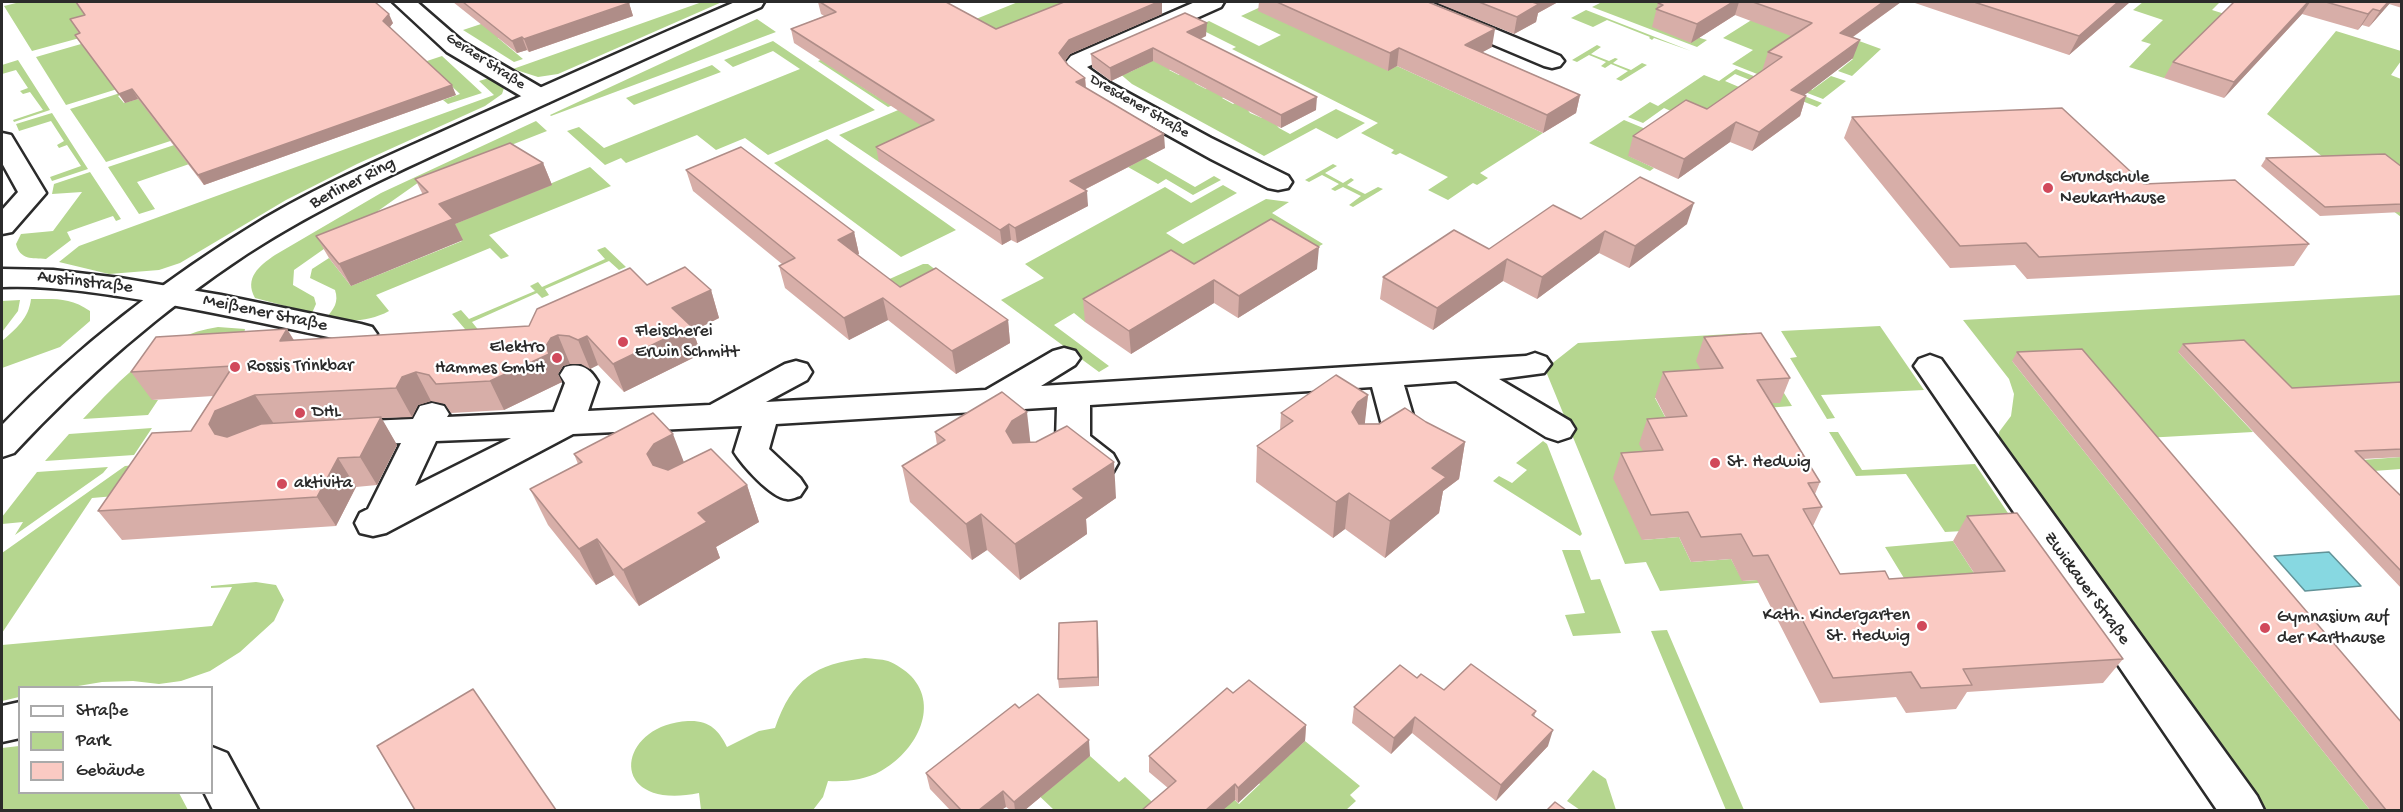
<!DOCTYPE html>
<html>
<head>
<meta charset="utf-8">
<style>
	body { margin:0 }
	#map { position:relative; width:2403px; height:812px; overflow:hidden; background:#fff; font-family:"Gochi Hand",sans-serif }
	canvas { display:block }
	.frame { position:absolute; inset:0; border:3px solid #2b2b2b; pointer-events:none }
	.legend { position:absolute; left:18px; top:686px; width:195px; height:108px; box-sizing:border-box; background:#fff; border:2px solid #aaa; margin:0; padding:8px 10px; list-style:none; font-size:18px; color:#2b2b2b }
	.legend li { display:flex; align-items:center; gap:12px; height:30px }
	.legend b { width:30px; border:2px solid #aaa }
</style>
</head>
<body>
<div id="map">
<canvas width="2403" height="812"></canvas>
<div class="frame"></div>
<ul class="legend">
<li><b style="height:8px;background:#fff"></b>Straße</li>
<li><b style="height:16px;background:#b5d68f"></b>Park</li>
<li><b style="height:16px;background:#facac3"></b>Gebäude</li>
</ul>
</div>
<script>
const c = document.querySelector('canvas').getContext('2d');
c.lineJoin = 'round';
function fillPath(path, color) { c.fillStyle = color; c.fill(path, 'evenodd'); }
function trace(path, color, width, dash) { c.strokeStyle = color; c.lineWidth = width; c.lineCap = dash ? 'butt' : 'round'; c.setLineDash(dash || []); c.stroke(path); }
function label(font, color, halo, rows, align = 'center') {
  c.font = font + ' "Gochi Hand",sans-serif'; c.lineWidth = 4.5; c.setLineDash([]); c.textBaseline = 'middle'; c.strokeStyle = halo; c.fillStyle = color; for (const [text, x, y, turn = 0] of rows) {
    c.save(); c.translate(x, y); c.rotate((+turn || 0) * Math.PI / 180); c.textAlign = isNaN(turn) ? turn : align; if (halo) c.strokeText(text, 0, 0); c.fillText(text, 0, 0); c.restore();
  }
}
fillPath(new Path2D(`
	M20,2H114L82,11L91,24H131L32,51L4,6Z
	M605,2L498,38L523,59L514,62L463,30L484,23Z
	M702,2H722L558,74L538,77L513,69Z
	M1018,2H1098L849,78L878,97L915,96L888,107L818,61L950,9L971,21Z
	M1602,2H1671L1700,38L1707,40L1697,47L1592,7Z
	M1780,2L1805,41L1795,89L1732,64L1753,50L1723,38Z
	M2143,2H2220L2212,10L2228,15L2164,78L2129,67L2151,44L2141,41L2163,20L2133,10Z
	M1267,4L1388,70L1397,66L1543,133L1480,173L1488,178L1477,185L1473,183L1448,200L1428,190L1448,177L1400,153L1396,155L1391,153L1394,150L1361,133L1378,123L1232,49L1236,47L1196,27L1209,21L1259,46L1281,35L1241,16Z
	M1586,10L1691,51L1654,38L1652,40L1649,38L1650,37L1607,20L1593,27L1571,18Z
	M757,19L776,32L551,116L550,115Z
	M2336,31L2401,51V61L2391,75L2401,79V217L2267,114Z
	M1851,38L1881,49L1852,76L1838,71L1853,59L1833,51Z
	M773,41L875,110L768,155L745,138L716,150L697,135L626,163L621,158L605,165L567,131L579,127L604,148L800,69L773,51L733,67L724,60Z
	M81,44L204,62L66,105L36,57Z
	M1597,45L1601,47L1591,54L1609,61L1615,58L1618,59L1613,63L1631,70L1642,63L1647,65L1621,81L1616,79L1628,71L1611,64L1605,68L1601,66L1606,62L1589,55L1577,62L1572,60Z
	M442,56L482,93L448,104L443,100L460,94L442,77L137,182L155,209L139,214L108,167Z
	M1158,58L1175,67L1169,70L1179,75L1185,72L1196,84L1206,89L1212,86L1229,95L1222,98L1233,104L1240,100L1250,113L1262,118L1268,115L1279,128L1290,134L1336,109L1365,123L1337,139L1316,128L1264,156L1132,84L1119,73L1130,72Z
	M18,60L50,110L14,122L13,120L43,110L30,92L23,94L20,91L28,88L16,70L2,74V65Z
	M712,65L721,72L634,105L626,98Z
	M1736,69L1822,103L1817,107L1735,74L1725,81L1753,93L1629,156L1654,168L1650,171L1589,143L1624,120L1648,130L1673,112L1664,108L1643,123L1628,117L1650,102L1658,106L1704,75L1719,81Z
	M993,70L949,129L879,162L839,135Z
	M1831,76L1846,81L1823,99L1802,91L1806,88L1812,90Z
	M489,78H494L504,88L502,94L485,106L357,164L286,200L180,263L159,270L109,274L59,262L79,246L494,95L479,81Z
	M164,79L118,96L124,103L138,99L250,115L106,162L70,109Z
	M52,113L88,169L52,181L50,177L81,166L67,145L59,148L57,145L64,141L51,121L19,131L16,124Z
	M536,121L547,131L422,180L294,270L293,285L314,297L316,304L312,313L255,298C244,278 259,266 275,255L381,193Z
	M827,139L956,230L901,257L774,163Z
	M1145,158L1195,187L1214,176L1221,180L1193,195L1166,179L1158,184L1128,167Z
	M1333,164L1337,166L1325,173L1343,183L1351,178L1354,180L1347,185L1365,194L1378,187L1383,189L1353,207L1349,205L1361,196L1343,187L1335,191L1331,189L1339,184L1322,175L1309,182L1305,180Z
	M590,167L611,186L489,235L509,256L501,259L490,248L376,295L389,311C369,322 348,322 326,318C334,309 339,302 335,290L310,278L312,269L329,258L351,286L462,241L450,226Z
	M90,172L121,219L116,221L113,216L67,232L71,240L46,259C32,258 20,260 16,244L21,234L53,231L82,192L52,194L54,184Z
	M1223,185L1237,193L1166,233L1183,244L1266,199L1289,202L1272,213L1323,244L1299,258L1171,272L1085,322L1074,313L1054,325L1109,366L1099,372L1001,300L1044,278L1025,264L1165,187L1191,203Z
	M605,247L626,267L619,270L609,261L545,289L549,295L542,298L537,293L472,322L480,332L471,336L452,314L461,310L469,319L535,291L530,286L538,282L542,287L605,259L597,250Z
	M923,264H928L949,280L921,295L874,286Z
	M2401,295V390L2285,396L2178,352L2253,432L2145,438L2012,361L2370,810H2260L1998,446L1999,432L2011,416L2014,394L2009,379L1963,320Z
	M31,299C55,299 70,297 90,311V321L60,347L2,368V341C16,329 29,318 31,299Z
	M20,300L18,311L2,332V301Z
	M1880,326L1924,390L1821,395L1835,418L1827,419L1790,358L1797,357L1781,331Z
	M218,327L245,329L244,334L152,400H158L148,415L83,419C121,379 161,335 218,327Z
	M1747,333L1792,406L1726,411L1714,393L1655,398L1678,441L1654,474L1642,540L1679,537L1691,562L1731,559L1743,581L1815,576L1817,578L1660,591L1646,562L1625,564L1545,369L1578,343Z
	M152,428L134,455L45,461L69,434Z
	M1829,432H1838L1862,470L1975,464L2018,528L1945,532L1906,474L1856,476Z
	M1543,441L1547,444L1582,534L1580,536L1493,481L1499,476L1512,483L1527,470L1516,463Z
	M2401,457V469L2360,472L2349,461Z
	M157,463L138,494L92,498L2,633V553L125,466Z
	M108,467L103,473L15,535L23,522L2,524V517L37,472Z
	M1953,541L1989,596L1918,601L1885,547Z
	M1562,550H1580L1591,580L1600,579L1621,633L1573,636L1565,615L1585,613Z
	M256,582L276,585L284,600L274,621L240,652L210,671L181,681L159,684L133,681L102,682L72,687L20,688L19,697L2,701V645L212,626L232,587L211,588V586Z
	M1667,630L1744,810H1726L1651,631Z
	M865,658C873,659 881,659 888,661C896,664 905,670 911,676C941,708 914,753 881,771C865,780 846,782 828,781L823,797L813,810H701L699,793C606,812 615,725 688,721C709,720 719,730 727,747L759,731L775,728C792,679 815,664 865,658Z
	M1305,741L1360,786L1350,795L1356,801L1346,810H1210L1228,794L1239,804L1260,784L1247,773L1286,758Z
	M19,746L20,792L179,793L188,810H2V748Z
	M1090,756L1119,782L1125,777L1161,810H1054L1031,788Z
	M1593,770L1606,779L1616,810H1580L1567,801Z`), '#b5d68f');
const water = new Path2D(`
	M2329,552L2361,586L2305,591L2274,556Z`);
fillPath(water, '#87d8e1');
trace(water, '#629398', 1.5);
const pedestrian = new Path2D(`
	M1064,348L1075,351L1080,358L1075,365L1041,386L1526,356L1535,353L1546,357L1551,364L1544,373L1499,379L1570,421L1575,429L1570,437L1558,441L1546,437L1456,381L1404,385L1414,419L1438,434L1443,442L1438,450L1426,454L1414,450L1387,433L1382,425L1372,387L1090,405V436L1113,454L1118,463L1113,472L1101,475L1089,472L1061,449L1056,441L1057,407L776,424L769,449L800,478L806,487L800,496C796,497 791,500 787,499C771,498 742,465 734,452L742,426L573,434L386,533L373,536L360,533L355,523L360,513L368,509L401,443L346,446L334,442L329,434L334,426L346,422L413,419L420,406L432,403L444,406L449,414L447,417L554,412L565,383L560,375L565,367C581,363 589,367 598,382L588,411L710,405L785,364L796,361L807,364L812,372L807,380L766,402L986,390L1053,351ZM511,438L415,486L436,441Z`);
const minor = new Path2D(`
	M393,2H417L463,42L549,92L552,97L549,102L540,104L531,102L447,52Z
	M1195,2H1224L1221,7L1087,67L1108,82L1211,138L1288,176L1292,182L1288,188L1278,190L1268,188L1211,159L1083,88L1071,78L1062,67L1071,56Z
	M1401,2H1430L1560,56L1564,61L1560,66L1552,68L1544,66L1404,7Z
	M2,133L11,135L46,193L12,232L2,234V210L18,192L2,163Z
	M2,269L53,270L120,278L221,295L361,324L372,327L377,334L372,341L361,344C290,329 220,313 149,301C100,293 51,285 2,287Z
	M1930,355L1941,359L2257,796L2264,810H2217L1919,373L1914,366L1919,359Z
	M20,702V738L2,742V706Z
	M212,747L227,753L258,810H213L204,792H212Z`);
const tertiary = new Path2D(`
	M735,2H764L761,7C667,48 574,91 480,134C401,170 321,206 247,254C161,311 84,378 14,453L2,457V425C80,344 169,276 265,218C328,181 395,153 461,123C553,82 644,41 735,2Z`);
trace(pedestrian, '#2b2b2b', 5);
trace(minor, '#2b2b2b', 5);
trace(tertiary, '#2b2b2b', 5);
fillPath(pedestrian, '#fff');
fillPath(minor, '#fff');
fillPath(tertiary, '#fff');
fillPath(new Path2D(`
	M76,2L393,23L390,27L456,95L204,185L138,99L125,103L81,44L75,35L79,34L70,19L84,15Z
	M453,2H626L629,3L633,16L529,52L527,50L517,53Z
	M818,2H946L996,29L1162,14L1070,54L1065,61L1068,65L1085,78L1086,88L1165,148L1084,190L1088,206L1017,243L1011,240L1002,245L879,162L876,147L922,126L794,43L791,29L824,16L821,14Z
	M1259,2H1428L1492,47L1482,52L1580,95L1576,113L1543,133L1397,66L1388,71L1258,11Z
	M1435,2H1558L1538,13L1536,22L1514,34Z
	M1660,2H1901L1853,37V58L1804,95L1806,96L1800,116L1752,151L1730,142L1678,179L1628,156L1633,136L1707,109L1762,71L1768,52L1791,36L1735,15L1691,43L1652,27L1658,3Z
	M1912,2H2130L2069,55Z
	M2234,2H2402V8L2389,4L2369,27L2362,25L2358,30L2302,14L2224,98L2164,78L2173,62Z
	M1206,36L1200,39L1316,110L1281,128L1153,61L1111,81L1092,67L1091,54Z
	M1852,117L2144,184L2309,244L2294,266L2027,279L2015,265L1950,268L1844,138Z
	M2266,158L2402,167V212L2320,216L2261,166Z
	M543,163L552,185L455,224L463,240L351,286L329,258L316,236L423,195L415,179Z
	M686,170L854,232L859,254L857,255L900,287L1008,320L1010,343L956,374L888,320L849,340L785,288L779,266L782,264L693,191Z
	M1581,219L1687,224L1629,268L1599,253L1537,299L1503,281L1433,330L1380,299L1383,277L1489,249Z
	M1194,264L1317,269L1238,318L1214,303L1131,354L1085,322L1083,299Z
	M647,285L711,290L719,318L693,331L701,354L624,392L598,365L590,369L581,364H570L563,366L558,374L562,382L504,410L451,413L445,404L431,401L418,405L412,417L381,418L397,445L377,485L356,487L336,526L122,540L98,511L191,431L213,396L152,400L131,372L287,329L294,340L529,326Z
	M1704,337L1790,378L1780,403H1772L1820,482L1815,494L1822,507L1813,526L1840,574L1889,579L1974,573L1953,541L1967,516L2123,659L2103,683L1967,692L1956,709L1906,713L1896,697L1820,703L1757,580L1742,581L1731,559L1691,562L1679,537L1642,540L1613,478L1621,453L1643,451L1639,444L1647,419L1666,418L1655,397L1663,372L1701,370L1696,361Z
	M2183,344L2292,388L2402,382V457L2363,459L2402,497V589L2178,352Z
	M2017,352L2402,810H2370L2012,361Z
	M1368,395L1364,424L1426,422L1465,442L1459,479L1443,491L1439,513L1385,558L1345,529L1333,538L1256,482L1257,446L1280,430L1281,413Z
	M935,432L1031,443L1116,498L1086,519L1087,534L1020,580L987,550L972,560L910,502L902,466L937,445Z
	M574,454L684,462L747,485L759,522L716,547L720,558L639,606L614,575L596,585L548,525L530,489L578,464Z
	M1098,629L1099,686L1059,688L1058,679Z
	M1417,678L1444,690L1536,711L1534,717L1548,746L1496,801L1412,733L1391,754L1352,723L1354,707Z
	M1233,693L1306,725L1305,741L1238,803L1235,800L1168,788L1149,772V756Z
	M1019,708L1090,756L1025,810H1010L1006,807L1001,810H950L930,789L926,773Z`), '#d7aea8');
fillPath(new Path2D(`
	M1158,2H1162V14L1070,54L1060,67L1059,53L1069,40Z
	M1531,2H1558L1538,13L1536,22L1514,34L1517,17Z
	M1733,2H1739L1735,15L1691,43L1697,24Z
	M1883,2H1901L1833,51L1840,33Z
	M2118,2H2130L2069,55L2079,36Z
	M2308,2H2310L2302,14L2224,98L2234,82Z
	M2388,2H2391L2369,27L2380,11Z
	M629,3L633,16L529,52L524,39Z
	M2373,9L2362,25L2358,30L2368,14Z
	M389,14L393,23L387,30L383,21Z
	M1207,23L1206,36L1187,45V32Z
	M1495,29L1492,47L1463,63L1465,45Z
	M522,37L527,50L517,53L512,41Z
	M1860,40L1853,58L1785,110L1791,90Z
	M1153,48V61L1111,81L1110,68Z
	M1399,48L1397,66L1388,71L1390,53Z
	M1085,78L1086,92L1076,82Z
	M452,85L456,95L204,185L198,175Z
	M132,89L138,99L125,103L119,94Z
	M1580,95L1576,113L1543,133L1547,115Z
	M1806,96L1800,116L1752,151L1759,132Z
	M1317,97L1316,110L1281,128V115Z
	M1736,122L1730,142L1678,179L1684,159Z
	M1164,134L1165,148L1072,196L1070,181Z
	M543,163L552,185L455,224L463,240L351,286L339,264L439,204Z
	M1087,191L1088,206L1017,243L1015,228Z
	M1694,203L1687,224L1629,268L1635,246Z
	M1009,224L1011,240L1002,245L1000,230Z
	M1605,231L1599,253L1537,299L1542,277Z
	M854,232L859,254L843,262L838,240Z
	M1319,247L1317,269L1238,318L1239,296Z
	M1507,259L1503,281L1433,330L1437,308Z
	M1214,280V303L1131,354L1129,331Z
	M711,290L719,318L693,331L701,354L624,392L613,364L672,308Z
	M883,298L888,320L849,340L844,318Z
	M1008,320L1010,343L956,374L952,351Z
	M287,329L304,358L280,341Z
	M558,335L570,364L563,366L558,374L562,382L504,410L490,381L546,346L551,338Z
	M587,336L598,365L590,369L578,340Z
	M416,372L431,401L418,405L412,417L396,388L402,377Z
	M255,395L274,424L235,440L215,434L209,424L215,411Z
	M1368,395L1364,431L1348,448L1352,412L1358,402Z
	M1027,412L1031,448L1011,467L1006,431L1012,421Z
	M381,417L397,445L377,485L360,457Z
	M673,434L687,470L661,490L647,454L654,444Z
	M1465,442L1459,479L1443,491L1439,513L1385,558L1390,521L1432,468Z
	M338,458L356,487L336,526L317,497Z
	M1114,462L1116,498L1086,519L1087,534L1020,580L1015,544L1073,489Z
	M747,485L759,522L716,547L720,558L639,606L623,570L698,513Z
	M1349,493L1345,529L1333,538L1336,502Z
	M981,514L987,550L972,560L966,524Z
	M597,539L614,575L596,585L579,549Z
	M1097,621L1098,629L1099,686L1098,677Z
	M1415,717L1412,733L1391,754L1394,738Z
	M1306,725L1305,741L1238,803V788Z
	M1553,730L1548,746L1496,801L1501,785Z
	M1089,740L1090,756L1025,810H1015L1014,802Z
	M1235,784V800L1223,810H1206Z
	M1003,791L1006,807L1001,810H979Z`), '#af8d88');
const building = new Path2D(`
	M76,2H375L389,14L383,21L452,85L198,175L132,89L119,94L75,35L80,33L70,19L85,15Z
	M463,2H626L629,3L524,39L522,37L512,41Z
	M820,2H946L996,29L1064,2H1158L1069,40L1059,53L1068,65L1085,78L1076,82L1164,134L1070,181L1087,191L1015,228L1009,224L1000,230L876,147L934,120L791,29L836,12Z
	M1277,2H1428L1495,29L1465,45L1580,95L1547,115L1399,48L1390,53Z
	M1479,2H1532L1539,4L1517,17Z
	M1660,2H1733L1697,24L1656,9L1663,5L1658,3Z
	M1753,2H1883L1840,33L1860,40L1791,90L1806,96L1759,132L1736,122L1684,159L1633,136L1686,100L1707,109L1782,57L1768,52L1812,23Z
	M1974,2H2118L2079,36Z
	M2234,2H2308L2234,82L2173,62Z
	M2326,2H2388L2380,11L2373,9L2368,14Z
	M1185,13L1207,23L1187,32L1317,97L1281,115L1153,48L1110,68L1091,54Z
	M2062,108L2144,184L2235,180L2309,244L2039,257L2026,243L1960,246L1852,117Z
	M510,143L543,163L439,204L453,219L339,264L316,236L428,192L415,179Z
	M741,147L854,232L838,240L900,287L936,268L1008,320L952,351L883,298L844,318L779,266L795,258L686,170Z
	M2385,154L2402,167V204L2325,207L2266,158Z
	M1640,177L1694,203L1635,246L1605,231L1542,277L1507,259L1437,308L1383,277L1454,230L1489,249L1553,205L1581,219Z
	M1271,219L1319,247L1239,296L1214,280L1129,331L1083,299L1171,250L1194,264Z
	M685,267L711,290L672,308L691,326L613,364L587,336L578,340L569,336L558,335L551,338L546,346L549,354L490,381L436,384L429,375L416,372L402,377L396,388L255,395L215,411L209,424L215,434L227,437L261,424L381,417L360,457L338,458L317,497L98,511L152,433L191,431L233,366L131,372L156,337L287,329L280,341L529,326L537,309L630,268L647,285Z
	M1761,333L1790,378L1757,380L1820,482L1808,483L1822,507L1803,509L1840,574L1885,571L1889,579L2005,571L1967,516L2017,513L2123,659L1963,669L1972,685L1921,688L1911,672L1833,678L1768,555L1753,556L1741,534L1701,537L1688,512L1651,515L1621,453L1663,450L1647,419L1687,416L1663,372L1723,368L1704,337Z
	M2244,340L2292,388L2402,382V449L2355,451L2402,497V572L2183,344Z
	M2082,349L2402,723V810H2386L2017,352Z
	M1336,375L1368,395L1358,402L1352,412L1359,424H1379L1405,408L1426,422L1465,442L1432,468L1446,477L1390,521L1349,493L1336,502L1257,446L1293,421L1281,413Z
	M1002,392L1027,412L1012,421L1006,431L1013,443L1036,442L1067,426L1114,462L1073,489L1084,498L1015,544L981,514L966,524L902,466L945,440L935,432Z
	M653,413L673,434L654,444L647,454L653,465L668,470L711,449L747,485L698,513L707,522L623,570L597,539L579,549L530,489L582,462L574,454Z
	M1097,621L1098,677L1058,679L1059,623Z
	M1471,664L1536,711L1532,715L1553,730L1501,785L1415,717L1394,738L1354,707L1400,665L1417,678L1421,674L1444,690Z
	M1249,680L1306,725L1238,788L1235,784L1206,810H1142L1176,781L1149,756L1227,688L1233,693Z
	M473,689L556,810H415L377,746Z
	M1038,694L1089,740L1014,802L1003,791L979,810H961L926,773L1015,704L1019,708Z
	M1555,802L1566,810H1547Z`);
fillPath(building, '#facac3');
trace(building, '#af8d88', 1.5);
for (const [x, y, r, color] of [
	[2048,188,6,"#d1495b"],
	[623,342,6,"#d1495b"],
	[557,358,6,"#d1495b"],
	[235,367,6,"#d1495b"],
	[300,413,6,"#d1495b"],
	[1715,463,6,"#d1495b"],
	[282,484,6,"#d1495b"],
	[1922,626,6,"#d1495b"],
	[2265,628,6,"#d1495b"]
]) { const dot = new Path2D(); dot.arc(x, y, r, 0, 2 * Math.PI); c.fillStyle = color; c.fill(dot); trace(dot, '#fff', 2); }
label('15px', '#2b2b2b', '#fff', [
	["Geraer Straße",485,62,33],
	["Dresdener Straße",1139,107,30]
]);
label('18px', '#2b2b2b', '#fff', [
	["Grundschule",2060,178],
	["Neukarthause",2060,199],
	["Fleischerei",635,332],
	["Erwin Schmitt",635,353],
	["Elektro",545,348,"right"],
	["Hammes GmbH",545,369,"right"],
	["Rossis Trinkbar",247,367],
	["DHL",312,413],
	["St. Hedwig",1727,463],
	["aktivita",294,484],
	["Kath. Kindergarten",1910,616,"right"],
	["St. Hedwig",1910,637,"right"],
	["Gymnasium auf",2277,618],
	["der Karthause",2277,639]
], 'left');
label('18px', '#2b2b2b', '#fff', [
	["Berliner Ring",353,184,-27],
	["Austinstraße",85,283,7],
	["Meißener Straße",265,314,12],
	["Zwickauer Straße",2086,589,54]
]);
</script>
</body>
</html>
